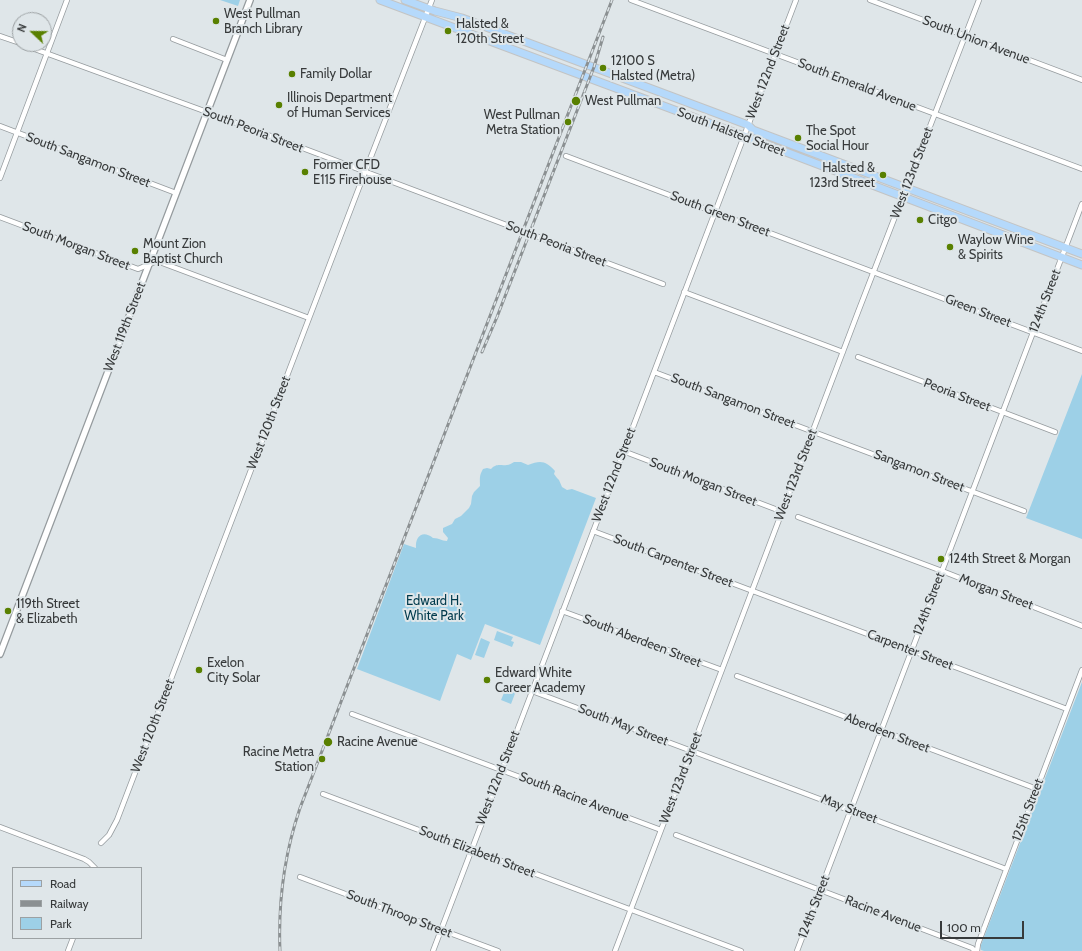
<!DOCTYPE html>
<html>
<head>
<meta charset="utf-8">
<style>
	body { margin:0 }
	#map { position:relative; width:1082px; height:951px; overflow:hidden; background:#dfe6e9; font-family:Cabin,sans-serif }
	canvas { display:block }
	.legend { position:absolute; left:12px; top:867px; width:130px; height:72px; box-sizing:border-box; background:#dfe6e9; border:1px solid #9ca1a3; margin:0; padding:5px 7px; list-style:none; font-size:12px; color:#373a3b }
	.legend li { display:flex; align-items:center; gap:8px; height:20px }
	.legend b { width:20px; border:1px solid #9ca1a3 }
	.north { position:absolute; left:12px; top:12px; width:40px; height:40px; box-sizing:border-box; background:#dfe6e9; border:1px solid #9ca1a3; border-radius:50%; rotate:292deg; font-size:11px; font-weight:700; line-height:16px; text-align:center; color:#373a3b }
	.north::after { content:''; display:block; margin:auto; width:14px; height:18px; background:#598000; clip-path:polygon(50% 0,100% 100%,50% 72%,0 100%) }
	.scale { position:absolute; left:940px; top:921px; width:84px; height:18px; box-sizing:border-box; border:2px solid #373a3b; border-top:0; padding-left:5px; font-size:12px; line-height:14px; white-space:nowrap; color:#373a3b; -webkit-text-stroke:3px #dfe6e9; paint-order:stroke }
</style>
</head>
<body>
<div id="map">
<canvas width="1082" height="951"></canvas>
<ul class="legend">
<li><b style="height:5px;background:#b5d9fb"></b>Road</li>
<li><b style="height:5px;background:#8b9092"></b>Railway</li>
<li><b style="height:11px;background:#9dd0e7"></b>Park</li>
</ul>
<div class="north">N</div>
<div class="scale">100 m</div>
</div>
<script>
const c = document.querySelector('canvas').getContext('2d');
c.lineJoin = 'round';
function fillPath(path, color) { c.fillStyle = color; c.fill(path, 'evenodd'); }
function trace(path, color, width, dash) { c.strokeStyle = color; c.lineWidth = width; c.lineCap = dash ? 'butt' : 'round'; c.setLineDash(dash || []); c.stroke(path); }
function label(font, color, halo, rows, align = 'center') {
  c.font = font + ' Cabin,sans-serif'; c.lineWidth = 4; c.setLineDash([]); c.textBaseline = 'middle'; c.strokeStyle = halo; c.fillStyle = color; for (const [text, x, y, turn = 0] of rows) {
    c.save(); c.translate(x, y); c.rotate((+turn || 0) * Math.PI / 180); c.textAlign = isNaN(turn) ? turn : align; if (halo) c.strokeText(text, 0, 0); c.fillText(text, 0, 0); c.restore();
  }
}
fillPath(new Path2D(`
	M220,0H240L238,6Z
	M1082,374V539L1026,518Z
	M514,462H521L528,465C541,460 546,461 555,471L554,474L557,478L559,480L562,487L567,490L572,489L596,498L540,645L485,624L471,660L457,654L440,701L357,669L404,544L416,548C415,536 423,530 433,538C440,538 441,541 447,541L448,538L443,532V528L452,524L455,519L461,516L469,508L471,504L472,496L474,492L480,486C480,478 479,476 483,469L487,468L491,469C497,463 500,466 507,465C509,465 512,463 514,462Z
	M497,631L513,637L511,641L514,642L512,647L494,640Z
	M481,638L490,642L484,658L475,655Z
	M1082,682V951H984L981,950V945Z
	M506,688L516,691L511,704L501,700Z`), '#9dd0e7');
const minor = new Path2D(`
	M631,0L1082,169
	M870,0L1082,80
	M0,36L20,43
	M173,39L227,60
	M21,44L207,112L663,284
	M0,126L176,193
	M566,156L1082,351
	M0,178L67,0
	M0,217L138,269L157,261L309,318
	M684,292L843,352
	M858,357L1055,432
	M654,372L1024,511
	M623,451L783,512
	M798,517L942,571L1082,626
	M593,531L1067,709
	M562,611L722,670
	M737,676L1037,789
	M532,691L1006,869
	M352,714L661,830
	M323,794L741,951
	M0,827L84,859L89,862L95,868
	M676,835L972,948L975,951
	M101,843L109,835L117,820L365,172L432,0
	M300,877L498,951
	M68,951L73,938
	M433,951L796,0
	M615,951L858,312L979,0
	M797,951L1082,204
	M977,951L978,944L1082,670`);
const tertiary = new Path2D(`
	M0,654L250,0`);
const primary = new Path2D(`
	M380,0L736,133L1082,265
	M405,0L435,11L462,18L748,125L753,130L1082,254`);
trace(minor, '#959b9e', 6);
trace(tertiary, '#959b9e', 8);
trace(primary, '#c3c4c4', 9);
trace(minor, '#fff', 4.5);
trace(tertiary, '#fff', 5.5);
trace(primary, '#b5d9fb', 7);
const rail = new Path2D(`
	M482,352L497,317L594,67L603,37
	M280,951C278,902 284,855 300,808L612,0`);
trace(rail, '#8b9092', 3);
trace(rail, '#dfe6e9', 1.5, [4.5]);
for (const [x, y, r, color] of [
	[216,21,4,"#598000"],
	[448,31,4,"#598000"],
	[603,68,4,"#598000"],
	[292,74,4,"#598000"],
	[576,101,5,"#598000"],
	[279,105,4,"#598000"],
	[568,122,4,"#598000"],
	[798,138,4,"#598000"],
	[305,172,4,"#598000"],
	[883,175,4,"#598000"],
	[920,220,4,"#598000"],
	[950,247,4,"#598000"],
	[135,251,4,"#598000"],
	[941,559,4,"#598000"],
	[8,611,4,"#598000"],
	[199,670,4,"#598000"],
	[487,680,4,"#598000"],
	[328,742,5,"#598000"],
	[322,759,4,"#598000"]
]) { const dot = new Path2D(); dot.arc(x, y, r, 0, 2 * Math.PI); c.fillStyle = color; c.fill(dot); trace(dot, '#dfe6e9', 1.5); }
label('13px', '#373a3b', '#dfe6e9', [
	["West Pullman",224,14],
	["Branch Library",224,29],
	["Halsted &",456,24],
	["120th Street",456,39],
	["12100 S",611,61],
	["Halsted (Metra)",611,76],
	["Family Dollar",300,74],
	["Illinois Department",287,98],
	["of Human Services",287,113],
	["West Pullman",585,101],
	["West Pullman",560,115,"right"],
	["Metra Station",560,130,"right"],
	["The Spot",806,131],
	["Social Hour",806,146],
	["Former CFD",313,165],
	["E115 Firehouse",313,180],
	["Halsted &",875,168,"right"],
	["123rd Street",875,183,"right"],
	["Citgo",928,220],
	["Waylow Wine",958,240],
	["& Spirits",958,255],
	["Mount Zion",143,244],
	["Baptist Church",143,259],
	["124th Street & Morgan",949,559],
	["119th Street",16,604],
	["& Elizabeth",16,619],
	["Exelon",207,663],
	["City Solar",207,678],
	["Edward White",495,673],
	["Career Academy",495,688],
	["Racine Avenue",337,742],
	["Racine Metra",314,752,"right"],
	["Station",314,767,"right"]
], 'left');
label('13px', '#373a3b', '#dfe6e9', [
	["South Union Avenue",976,40,21],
	["West 122nd Street",768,72,-69],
	["South Emerald Avenue",857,85,21],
	["South Peoria Street",253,130,21],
	["South Halsted Street",731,132,21],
	["South Sangamon Street",88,160,21],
	["West 123rd Street",912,173,-69],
	["South Green Street",720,214,21],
	["South Peoria Street",556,244,21],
	["South Morgan Street",76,246,21],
	["124th Street",1045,301,-69],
	["Green Street",978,311,21],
	["West 119th Street",125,327,-69],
	["Peoria Street",957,395,21],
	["South Sangamon Street",733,401,21],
	["West 120th Street",269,423,-69],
	["Sangamon Street",919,471,21],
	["West 122nd Street",614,475,-69],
	["West 123rd Street",796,475,-69],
	["South Morgan Street",703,482,21],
	["South Carpenter Street",673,561,21],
	["Morgan Street",996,592,21],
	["124th Street",929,604,-69],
	["South Aberdeen Street",642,641,21],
	["Carpenter Street",910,650,21],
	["South May Street",623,725,21],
	["West 120th Street",153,726,-69],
	["Aberdeen Street",887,733,21],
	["West 122nd Street",498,778,-69],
	["West 123rd Street",681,778,-69],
	["South Racine Avenue",574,797,21],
	["May Street",849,809,21],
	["125th Street",1028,810,-69],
	["South Elizabeth Street",477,852,21],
	["124th Street",814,907,-69],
	["South Throop Street",399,914,21],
	["Racine Avenue",883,914,21]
]);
label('13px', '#003a4d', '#dfe6e9', [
	["Edward H.",434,601],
	["White Park",434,616]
]);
</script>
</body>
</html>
